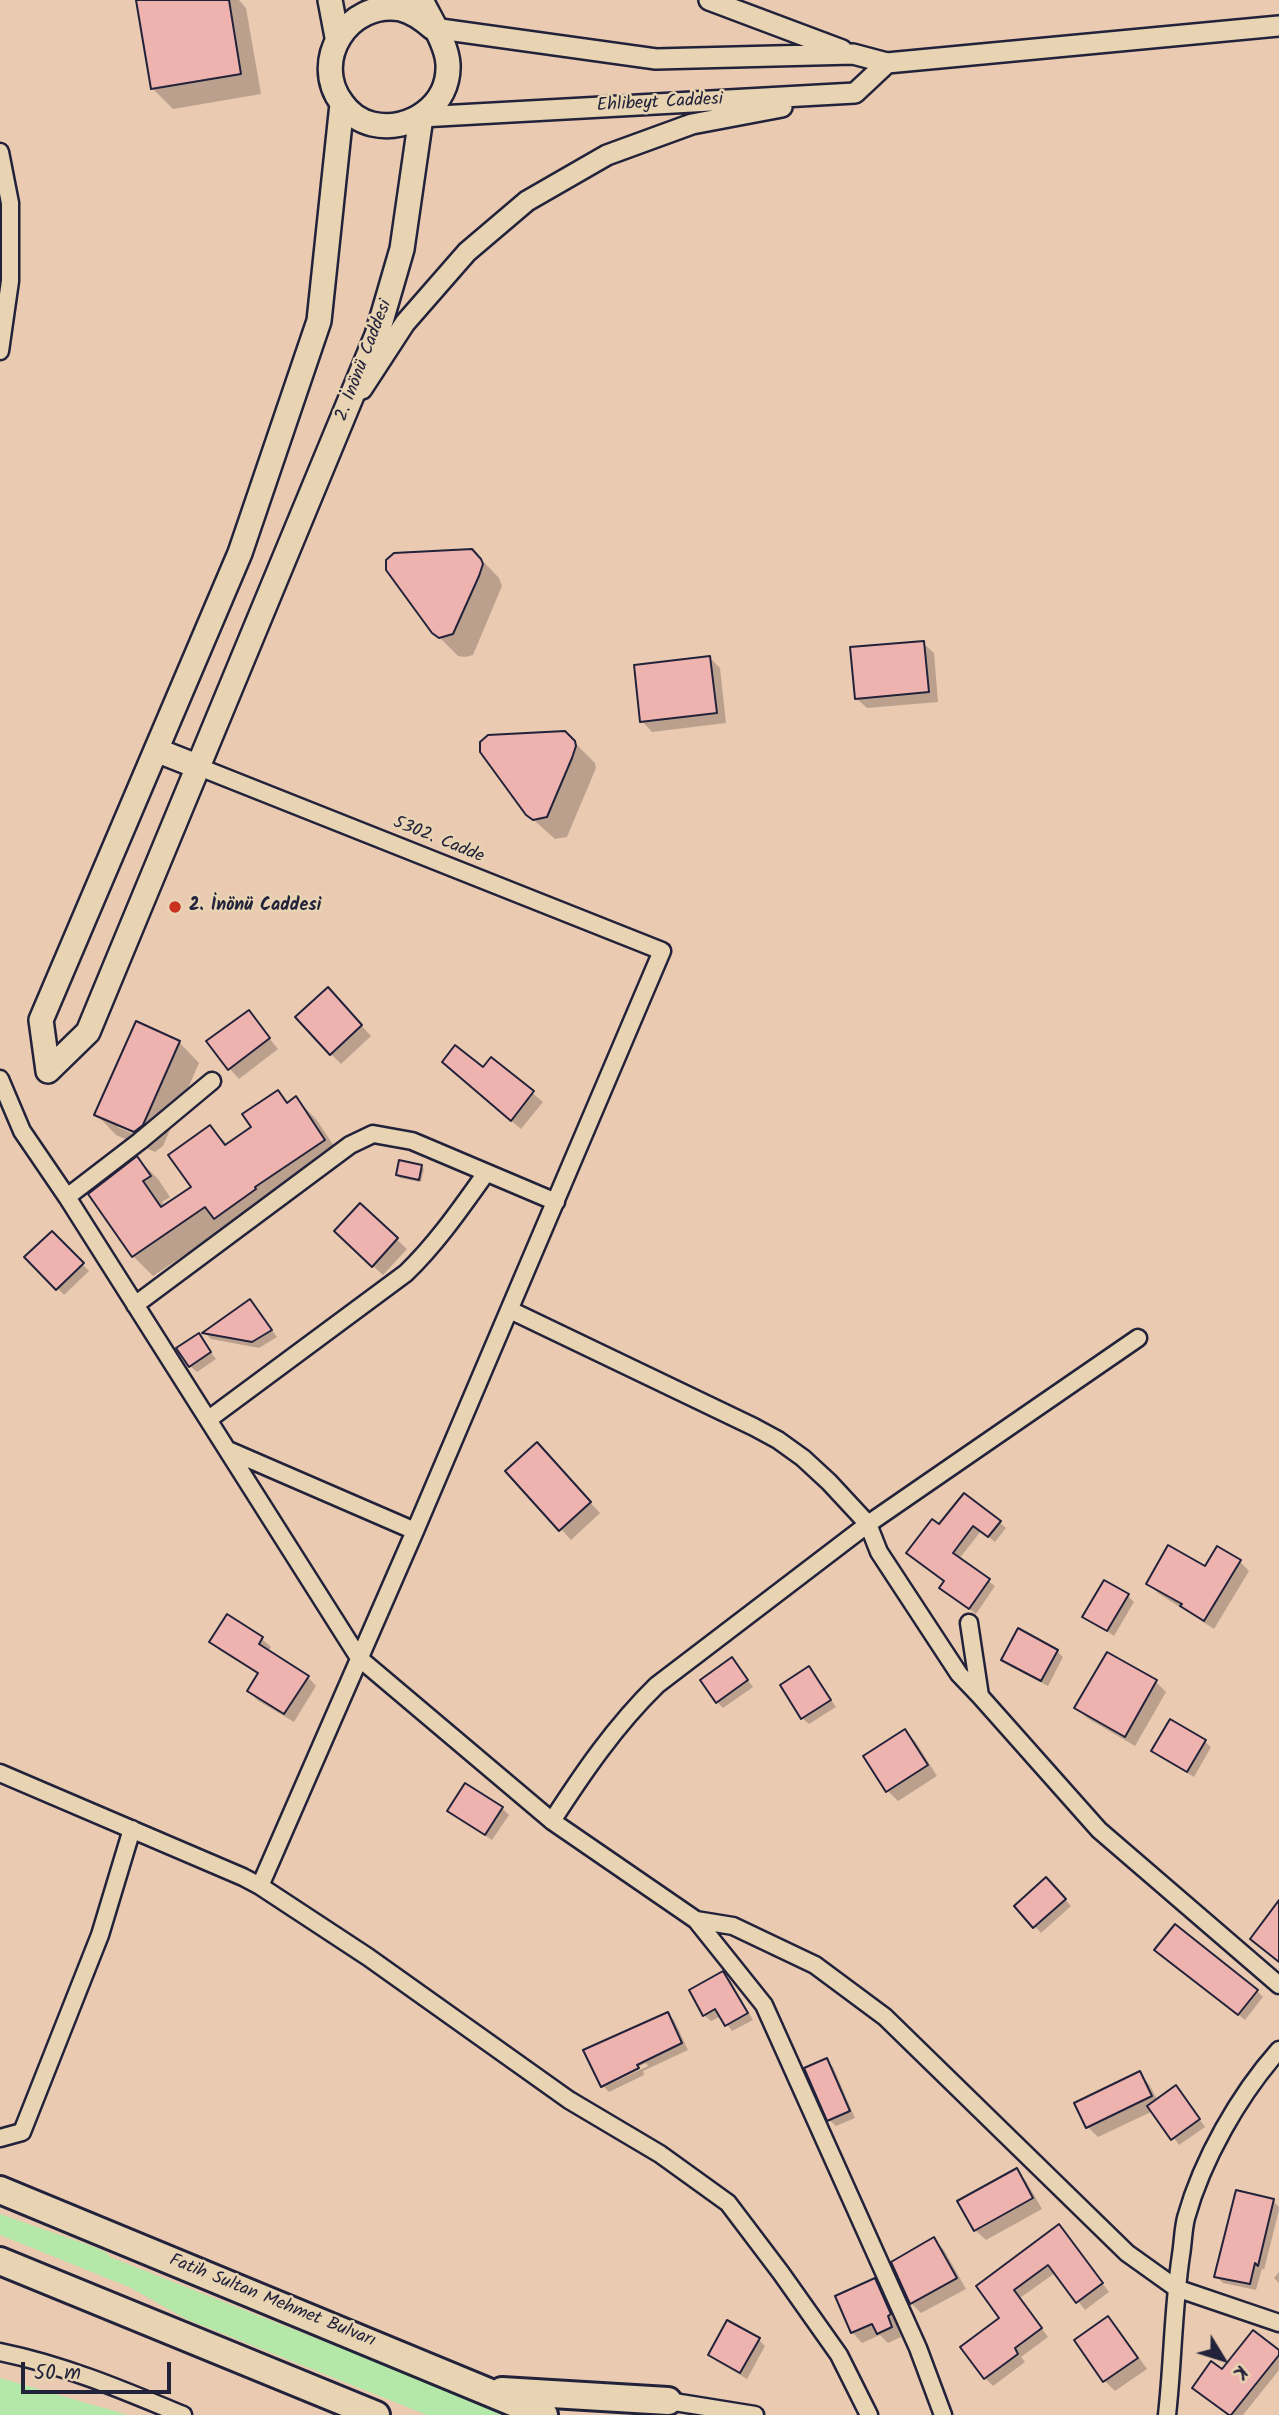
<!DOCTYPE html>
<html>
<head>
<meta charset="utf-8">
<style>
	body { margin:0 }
	#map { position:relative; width:1279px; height:2415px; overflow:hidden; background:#eacab1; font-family:Kalam,sans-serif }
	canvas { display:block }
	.north { position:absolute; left:1188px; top:2324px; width:70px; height:70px; -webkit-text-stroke:5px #e8d4b2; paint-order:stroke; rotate:128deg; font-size:19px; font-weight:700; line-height:28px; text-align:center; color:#22223b }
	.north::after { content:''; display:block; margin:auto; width:24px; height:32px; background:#22223b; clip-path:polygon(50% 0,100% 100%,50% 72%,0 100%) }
	.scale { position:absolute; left:21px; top:2362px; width:150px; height:32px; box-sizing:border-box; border:4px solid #22223b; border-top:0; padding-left:9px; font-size:21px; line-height:24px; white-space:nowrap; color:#22223b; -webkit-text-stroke:5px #e8d4b2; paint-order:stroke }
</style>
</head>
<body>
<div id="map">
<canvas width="1279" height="2415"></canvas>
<div class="north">K</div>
<div class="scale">50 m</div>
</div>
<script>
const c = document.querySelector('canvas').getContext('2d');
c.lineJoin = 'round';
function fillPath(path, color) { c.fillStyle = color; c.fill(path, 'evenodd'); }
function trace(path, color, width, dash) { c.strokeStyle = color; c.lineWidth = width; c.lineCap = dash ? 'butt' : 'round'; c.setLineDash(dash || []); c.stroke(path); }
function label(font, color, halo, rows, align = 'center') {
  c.font = font + ' Kalam,sans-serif'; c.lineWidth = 5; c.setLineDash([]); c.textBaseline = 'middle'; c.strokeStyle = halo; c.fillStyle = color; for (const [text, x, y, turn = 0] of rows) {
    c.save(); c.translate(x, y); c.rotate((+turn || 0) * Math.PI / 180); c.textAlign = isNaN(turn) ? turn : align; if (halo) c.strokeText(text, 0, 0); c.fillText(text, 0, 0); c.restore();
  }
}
fillPath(new Path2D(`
	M0,2214L97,2248L107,2253L110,2257L409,2375L502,2415H427L186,2319L129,2287L0,2235Z
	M0,2378L128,2415H0Z`), '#b4e8a9');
fillPath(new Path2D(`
	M152,0H239L246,8L261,94L173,109L152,88Z
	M478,556L499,578L502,586L473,655L465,657L458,656L437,635Z
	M923,643L934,653L938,702L867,708L856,698Z
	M710,658L720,668L726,723L652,732L642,721Z
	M565,733L595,763L596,768L567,837L555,839L527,814Z
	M338,1000L371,1036L341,1064L331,1054Z
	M248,1012L278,1049L239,1079L229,1068Z
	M179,1042L199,1063L163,1146L155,1152L116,1135L96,1114ZM118,1124L143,1134L141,1138L118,1127Z
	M492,1059L543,1102L521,1129L470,1086Z
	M278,1092L289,1103L296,1099L316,1119L344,1161L274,1208L235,1238L225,1228L153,1276L133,1256L137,1158L158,1179L170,1197L162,1202L165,1207L194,1188L210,1127L228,1145L253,1127Z
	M421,1167L424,1169L421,1182L400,1178L397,1175Z
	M360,1205L407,1249L383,1275L346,1241Z
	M52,1233L89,1271L64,1295L27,1257Z
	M250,1301L277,1337L259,1348L211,1339L205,1333Z
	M199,1336L216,1359L197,1372L190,1366Z
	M547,1455L600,1513L571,1540L508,1471Z
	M999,1522L1006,1528L995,1542L981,1531L959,1559L995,1586L976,1614L941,1588L946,1582L939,1527Z
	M1218,1548L1240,1562L1249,1571L1214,1629L1158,1593L1149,1584L1206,1568Z
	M1128,1596L1134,1602L1114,1636L1085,1616Z
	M227,1616L262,1639L271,1647L268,1652L308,1677L316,1686L294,1722L257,1700L249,1691L259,1675L219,1650L211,1642Z
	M1057,1651L1063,1657L1048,1686L1010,1666L1003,1660Z
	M732,1659L753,1687L723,1708L717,1702Z
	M809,1669L836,1707L809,1724L802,1718Z
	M1156,1682L1166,1692L1135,1746L1087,1718L1076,1708Z
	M905,1731L915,1741L937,1776L898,1801L888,1791L865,1756Z
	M1204,1741L1211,1747L1194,1777L1160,1757L1153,1751Z
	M502,1808L509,1815L492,1840L449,1811Z
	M1053,1886L1071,1906L1041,1933L1016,1906Z
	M1163,1956L1257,1991L1263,1997L1245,2020Z
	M723,1973L730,1980L753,2020L732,2031L721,2016L711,2021L704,2015Z
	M667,2014L674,2020L688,2050L643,2071L644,2075L609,2092L604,2087L648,2066L646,2063L602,2084Z
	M826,2060L833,2067L855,2118L836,2126L829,2120Z
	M1139,2074L1149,2084L1158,2101L1182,2094L1205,2127L1179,2145L1153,2111L1098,2137L1088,2127Z
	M1016,2170L1026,2181L1042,2209L986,2240L975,2230Z
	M1273,2201L1279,2207V2210L1264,2270L1262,2268L1256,2290L1223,2283L1216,2276Z
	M1059,2226L1109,2292L1085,2310L1055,2273L1020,2298L1048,2337L1021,2357L1025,2362L993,2386L985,2378L1001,2318L978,2286Z
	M934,2240L944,2250L966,2289L921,2313L911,2303Z
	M1279,2272V2283L1274,2278Z
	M875,2280L885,2290L900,2325L897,2326L901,2337L888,2343L880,2335L862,2343L852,2332Z
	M1108,2318L1118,2328L1147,2369L1115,2391L1105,2381Z
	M759,2340L765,2346L747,2379L716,2361L710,2355Z
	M1279,2353V2370L1243,2415H1229L1194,2388Z`), '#0003');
const building = new Path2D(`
	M136,0H229L241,74L151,89Z
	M472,549L481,559L483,564L479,576L453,634L439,638L432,633L386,570V560L394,553Z
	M924,641L929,692L855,699L850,647Z
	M710,656L717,713L640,722L634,665Z
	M565,731L575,741L576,746L572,758L547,817L533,820L526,815L480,752V742L488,735Z
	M328,987L362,1025L330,1055L295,1017Z
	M249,1010L270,1038L228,1070L206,1041Z
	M136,1021L180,1041L143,1125L134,1132L94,1115Z
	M455,1045L483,1067L491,1057L534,1091L511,1121L442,1062Z
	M278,1090L287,1103L296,1096L325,1140L255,1187L256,1189L214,1219L205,1207L132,1257L88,1194L137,1156L151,1176L143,1181L161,1207L191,1187L168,1155L210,1125L225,1145L251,1127L242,1114Z
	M399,1160L422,1165L419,1180L396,1175Z
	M360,1203L398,1238L372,1267L334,1231Z
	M52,1231L84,1263L56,1290L24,1257Z
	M250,1299L272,1330L252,1342L202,1333Z
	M199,1333L211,1352L189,1367L176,1348Z
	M537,1442L591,1502L559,1531L505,1471Z
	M964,1493L1001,1521L988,1537L973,1526L953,1553L990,1579L969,1609L939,1588L944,1581L906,1553L932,1519L939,1524Z
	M1168,1545L1205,1566L1217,1546L1241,1560L1204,1621L1180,1606L1182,1604L1146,1584Z
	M1104,1580L1129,1594L1107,1631L1082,1617Z
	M227,1614L263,1637L259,1644L309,1676L284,1714L247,1691L258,1673L209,1642Z
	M1018,1628L1058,1650L1041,1681L1001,1660Z
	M1107,1652L1157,1680L1125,1737L1074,1708Z
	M732,1657L748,1680L716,1703L700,1680Z
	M809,1666L831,1700L801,1719L780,1685Z
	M1170,1719L1206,1740L1187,1772L1151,1751Z
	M905,1729L928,1765L886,1792L863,1756Z
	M465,1783L503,1807L485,1835L447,1811Z
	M1046,1877L1066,1899L1033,1928L1014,1906Z
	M1279,1900V1962L1250,1939Z
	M1175,1924L1258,1990L1238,2015L1154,1950Z
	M723,1971L748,2013L725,2026L715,2009L703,2016L689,1990Z
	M668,2012L682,2043L637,2065L639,2068L601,2087L583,2050Z
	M827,2058L850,2111L827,2121L804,2068Z
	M1140,2071L1152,2096L1086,2128L1074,2103Z
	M1176,2085L1200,2119L1171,2140L1147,2106Z
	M1017,2168L1033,2198L974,2231L957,2201Z
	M1236,2190L1274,2199L1258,2266L1255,2263L1250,2284L1214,2277Z
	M1059,2224L1103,2283L1076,2303L1048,2265L1014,2290L1042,2328L1015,2348L1018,2354L984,2379L960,2347L999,2318L976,2286Z
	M934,2237L957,2278L910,2304L891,2262Z
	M875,2278L891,2314L888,2316L892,2327L877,2334L872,2324L851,2333L835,2296Z
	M1108,2316L1138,2358L1103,2382L1074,2340Z
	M727,2320L760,2338L740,2373L708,2355Z
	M1253,2330L1279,2350V2355L1231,2415H1229L1192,2388L1211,2361L1222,2369Z`);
fillPath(building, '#efb3af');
trace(building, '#22223b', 2);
const minor = new Path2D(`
	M0,152L10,203V281L0,351
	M0,1079L22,1131L67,1197L359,1658L552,1821L696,1920L764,2005L918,2348L943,2415
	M67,1197L140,1141L212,1081
	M135,1305L350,1145L373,1134L412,1141L556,1202
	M510,1310L754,1427L778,1440L803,1458L829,1482L868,1524L879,1552L959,1674L980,1696
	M209,1419L406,1273C437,1243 461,1208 486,1173
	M228,1450L415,1531
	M969,1623L980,1696L1099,1830L1279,1985
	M0,1773L243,1877L260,1886L415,1531L662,951L199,767
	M552,1821C583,1773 615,1726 657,1685L868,1524L1138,1338
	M260,1886L368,1957L569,2100L660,2154L728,2203L781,2273L839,2355L869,2415
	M696,1920L733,1926L815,1965L885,2017L1127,2253L1176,2288L1279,2323
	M0,2138L22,2132L100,1935L132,1829
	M0,2352C64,2365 123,2390 183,2415
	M668,2401L755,2415
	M1167,2415C1173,2362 1173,2308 1181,2255C1183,2243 1183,2230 1186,2218C1202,2160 1239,2095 1279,2050`);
const tertiary = new Path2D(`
	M709,0L842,50
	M887,63L1279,26
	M421,117L855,93L887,63L853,54L656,59L433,28
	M362,389L405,323L467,252L527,201L607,155L692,124L782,107`);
const secondary = new Path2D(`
	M330,0L337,37
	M421,0C430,19 447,44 448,64C450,105 410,133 372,124C360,121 349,113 342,103C310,61 348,0 401,9C414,12 424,20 433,28
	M342,104L319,321L240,553L41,1020L48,1071L88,1032L377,335L402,249L421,117
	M156,750L199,767`);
const trunk = new Path2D(`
	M0,2190L544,2415
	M0,2261L376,2415
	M502,2391L668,2401`);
trace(minor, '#22223b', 21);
trace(tertiary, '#22223b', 24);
trace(secondary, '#22223b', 28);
trace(trunk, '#22223b', 32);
trace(minor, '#e8d4b2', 16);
trace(tertiary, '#e8d4b2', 19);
trace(secondary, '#e8d4b2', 23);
trace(trunk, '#e8d4b2', 26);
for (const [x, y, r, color] of [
	[175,907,7,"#c8321e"]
]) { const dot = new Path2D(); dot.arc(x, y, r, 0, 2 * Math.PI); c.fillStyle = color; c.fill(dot); trace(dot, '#e8d4b2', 2.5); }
label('18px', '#22223b', '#e8d4b2', [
	["Ehlibeyt Caddesi",660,104,-3],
	["2. İnönü Caddesi",365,361,-69],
	["5302. Cadde",438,841,22],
	["Fatih Sultan Mehmet Bulvarı",272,2302,22]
]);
label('bold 18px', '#22223b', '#e8d4b2', [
	["2. İnönü Caddesi",189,907]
], 'left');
</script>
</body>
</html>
